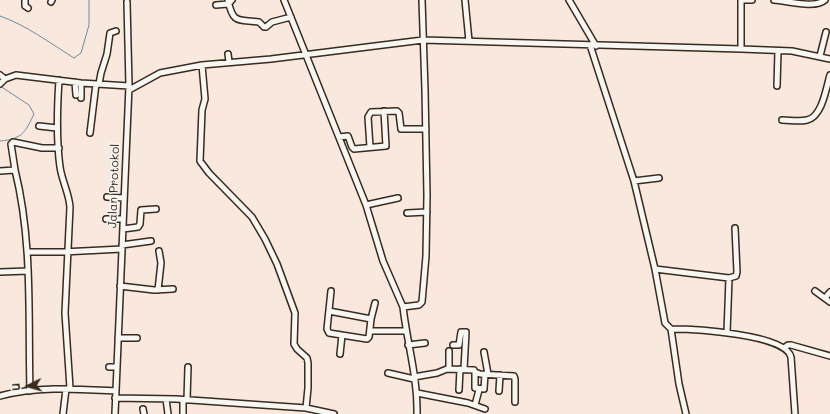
<!DOCTYPE html>
<html>
<head>
<meta charset="utf-8">
<style>
	body { margin:0 }
	#map { position:relative; width:830px; height:414px; overflow:hidden; background:#f8e8dd; font-family:Mali,sans-serif }
	canvas { display:block }
	.north { position:absolute; left:8px; top:366px; width:40px; height:40px; -webkit-text-stroke:3px #f6f6f2; paint-order:stroke; rotate:265deg; font-size:11px; font-weight:700; line-height:16px; text-align:center; color:#3b2a1e }
	.north::after { content:''; display:block; margin:auto; width:14px; height:18px; background:#3b2a1e; clip-path:polygon(50% 0,100% 100%,50% 72%,0 100%) }
</style>
</head>
<body>
<div id="map">
<canvas width="830" height="414"></canvas>
<div class="north">U</div>
</div>
<script>
const c = document.querySelector('canvas').getContext('2d');
c.lineJoin = 'round';
function trace(path, color, width, dash) { c.strokeStyle = color; c.lineWidth = width; c.lineCap = dash ? 'butt' : 'round'; c.setLineDash(dash || []); c.stroke(path); }
function label(font, color, halo, rows, align = 'center') {
  c.font = font + ' Mali,sans-serif'; c.lineWidth = 3; c.setLineDash([]); c.textBaseline = 'middle'; c.strokeStyle = halo; c.fillStyle = color; for (const [text, x, y, turn = 0] of rows) {
    c.save(); c.translate(x, y); c.rotate((+turn || 0) * Math.PI / 180); c.textAlign = isNaN(turn) ? turn : align; if (halo) c.strokeText(text, 0, 0); c.fillText(text, 0, 0); c.restore();
  }
}
trace(new Path2D(`
	M0,16C26,25 50,43 74,58L81,53L89,25V0
	M0,86L29,105L34,114C25,133 22,139 0,141`), '#6c8d9b', 1);
const minor = new Path2D(`
	M25,0V6L28,8
	M228,0C233,25 239,19 259,22L264,27H266L272,22L291,17
	M284,0L366,205L383,261L403,307
	M465,0L469,41
	M569,0L596,46
	M742,0H752
	M774,0C788,1 815,9 825,0
	M51,2L52,0
	M127,2L129,86
	M216,5L228,4L232,0
	M590,45L634,181L655,269L665,323L671,329L679,384L686,414
	M741,49V0
	M228,54L229,62
	M820,56L826,32
	M202,65L205,99L202,110L200,161L209,173L252,217L265,239L277,264L295,313L294,344L297,349L307,358L308,363V388L306,408
	M0,75L5,79
	M59,80C57,110 56,138 60,167C62,181 69,193 70,207L65,313L70,388
	M75,82L76,95
	M81,83V98
	M0,84L5,79L16,75L81,83L129,86L115,414
	M99,84L101,73L107,54L110,33L116,31
	M777,86L778,51
	M129,90L160,73L202,65L271,59L423,40L741,49L792,51L830,59
	M782,120C790,120 799,122 807,120C822,117 826,89 830,75
	M39,126L57,128
	M90,133L96,84
	M339,137L348,136L352,147L354,149L386,146L384,111
	M370,147L368,117L371,112L397,111L399,113L401,129H426
	M15,170L11,144L13,142L42,148H59
	M0,171L15,170C33,242 28,318 30,391
	M634,181L659,178
	M107,197L124,198
	M366,205L398,198
	M407,213L427,212
	M106,219H123
	M123,229L138,227L140,224L141,210L156,209
	M122,245L151,241
	M27,252H63L122,249
	M655,269L729,278L736,276L737,272L735,228
	M0,272L28,271
	M120,286L154,290L173,289
	M158,290L161,263L159,251
	M331,291L327,329L329,333L367,339L369,337L371,319L375,303
	M815,291L830,302
	M825,298L830,292
	M329,311L371,319
	M671,329C692,329 786,334 791,357L795,414
	M370,331H406
	M727,333L729,278
	M118,338H137
	M408,345L425,343
	M453,345H459L461,332H466L464,369
	M784,348L788,345H791L830,356
	M484,352L488,374
	M340,354L342,335
	M109,367H117
	M449,369V351
	M475,372V388L484,389L485,374
	M388,373L414,379
	M414,377L437,373L447,369L474,370L475,372L480,374L514,376L515,379V402
	M459,390L460,369
	M499,391L500,375
	M417,393L468,403L485,409
	M0,396C38,386 77,389 116,391
	M115,398L176,399L306,408L334,414
	M166,399L168,414
	M187,400L188,367
	M475,405L479,390
	M143,409L144,414
	M63,414L66,389
	M183,414V400
	M417,414C418,378 407,343 403,307L419,305L422,302L426,256L427,195L425,90L422,0`);
trace(minor, '#3b2a1e', 8);
trace(minor, '#f6f6f2', 5);
label('12px', '#3b2a1e', '#f6f6f2', [
	["Jalan Protokol",114,186,-88]
]);
</script>
</body>
</html>
